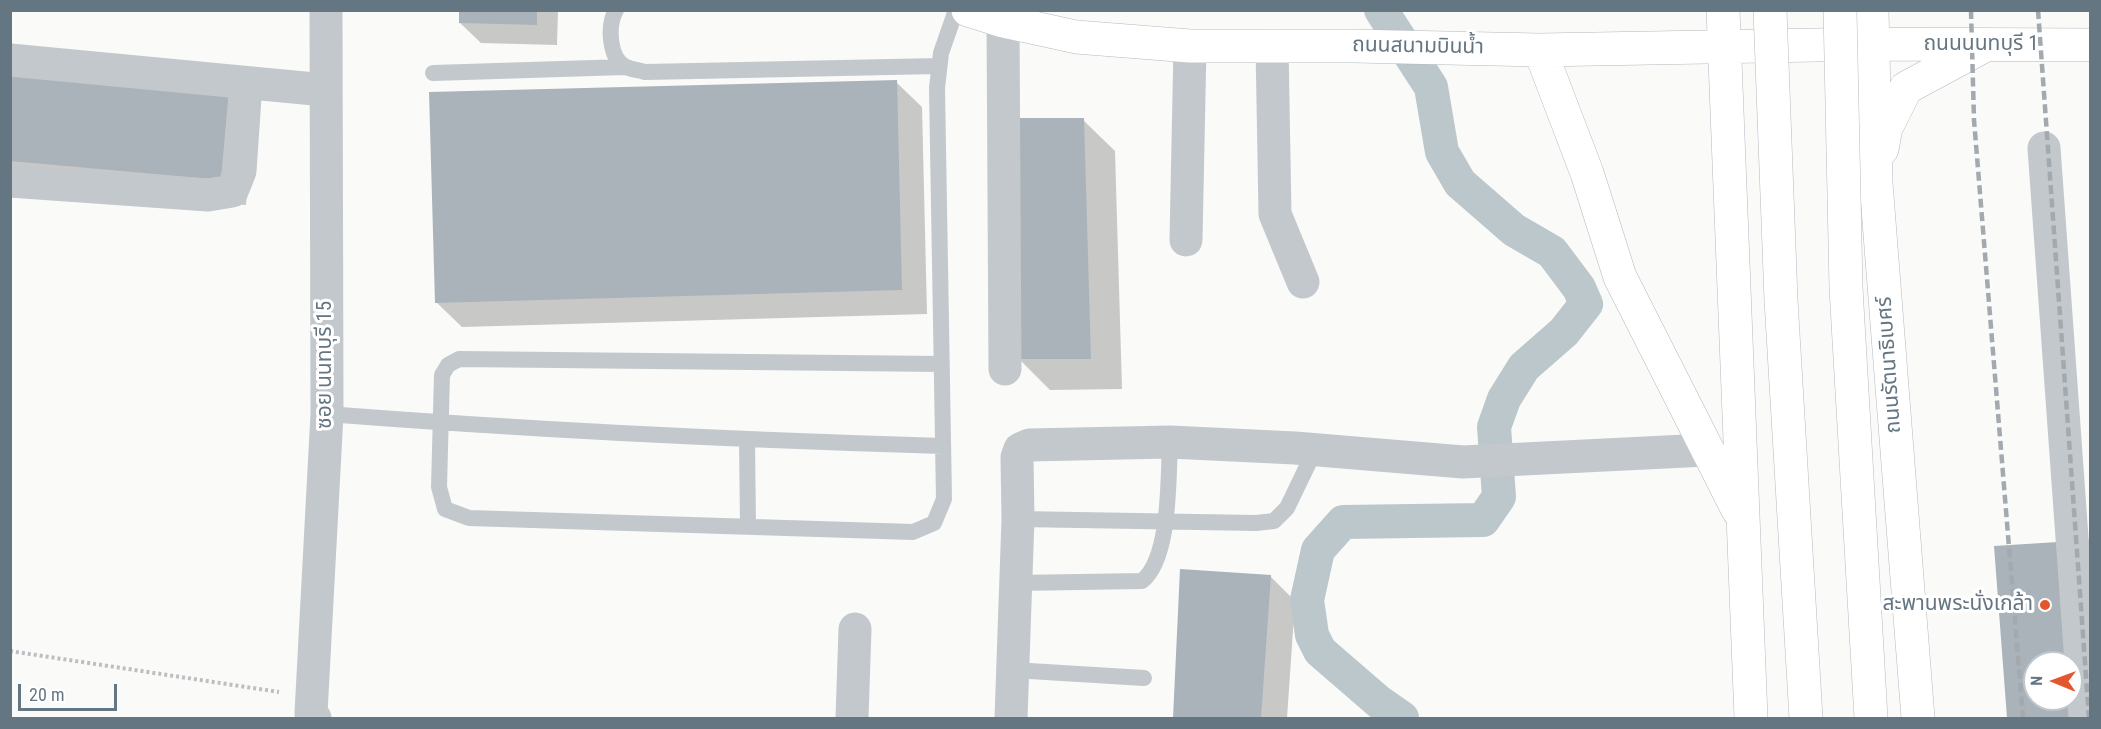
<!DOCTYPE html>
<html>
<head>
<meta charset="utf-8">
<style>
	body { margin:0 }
	#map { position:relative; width:2101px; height:729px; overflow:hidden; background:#fafaf8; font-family:"Roboto Condensed",sans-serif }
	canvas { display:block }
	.frame { position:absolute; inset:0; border:12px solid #657683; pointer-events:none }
	.north { position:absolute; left:2023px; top:651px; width:60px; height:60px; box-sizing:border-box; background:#fff; border:2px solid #c1c8cd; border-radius:50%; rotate:271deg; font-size:16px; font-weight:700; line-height:24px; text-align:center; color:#657683 }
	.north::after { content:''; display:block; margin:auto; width:21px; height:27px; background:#e4572e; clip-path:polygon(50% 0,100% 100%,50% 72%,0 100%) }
	.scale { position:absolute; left:18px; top:684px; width:99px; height:27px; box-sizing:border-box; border:3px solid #657683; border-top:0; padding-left:8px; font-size:18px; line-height:21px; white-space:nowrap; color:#657683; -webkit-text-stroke:4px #fff; paint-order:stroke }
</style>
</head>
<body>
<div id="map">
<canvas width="2101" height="729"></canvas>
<div class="frame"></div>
<div class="north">N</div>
<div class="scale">20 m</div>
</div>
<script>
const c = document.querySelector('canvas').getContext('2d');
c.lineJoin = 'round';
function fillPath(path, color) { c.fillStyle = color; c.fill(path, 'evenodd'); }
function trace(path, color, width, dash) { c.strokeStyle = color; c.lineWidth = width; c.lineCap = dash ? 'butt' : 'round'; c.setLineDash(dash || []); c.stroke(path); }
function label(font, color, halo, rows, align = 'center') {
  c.font = font + ' "Roboto Condensed","Noto Sans Thai",sans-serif'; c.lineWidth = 6; c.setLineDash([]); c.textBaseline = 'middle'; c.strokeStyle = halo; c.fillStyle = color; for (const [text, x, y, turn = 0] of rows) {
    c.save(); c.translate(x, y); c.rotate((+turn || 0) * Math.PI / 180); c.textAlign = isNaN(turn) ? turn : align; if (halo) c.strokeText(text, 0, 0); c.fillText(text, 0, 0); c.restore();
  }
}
fillPath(new Path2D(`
	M460,10H558L557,45L481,43L460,23Z
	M10,70L228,90L254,115L246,205L10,184Z
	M896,82L922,107L927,314L462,327L436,302Z
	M1083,120L1115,151L1122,389L1050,390L1018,358Z
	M2090,541V718H2009L1996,548ZM2035,663H2071V699H2035Z
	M1181,570L1270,576L1295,601L1287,718H1174Z`), '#0003');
trace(new Path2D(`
	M1381,10L1431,87L1442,152L1460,183L1514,230L1552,252L1579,288L1586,304L1564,332L1524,367L1504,399L1494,427L1499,497L1483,520L1343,522L1318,550L1307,600L1312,635L1320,651L1379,702L1402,718`), '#bbc7cb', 34);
fillPath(new Path2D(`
	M459,10H537V25L459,23Z
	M10,69L229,89L221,180L10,161Z
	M897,80L902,290L435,303L429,92Z
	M1012,118H1084L1091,359H1017Z
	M2090,540V718H2007L1994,546ZM2035,663H2071V699H2035Z
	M1180,569L1271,575L1261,718H1173Z`), '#aab3b9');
const secondary = new Path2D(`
	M968,10L1003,21L1076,37L1190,46H1353L1540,50L1872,44L2090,45
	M1723,10L1751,718
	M1872,10L1876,183L1918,718
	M1540,50L1587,173L1620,277L1738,510
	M1882,149L1886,128L1906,88L1982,47`);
trace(secondary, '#b3babf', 34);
trace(new Path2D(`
	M10,651L279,692`), '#bbbfc2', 4, [3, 3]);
trace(new Path2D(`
	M616,10C607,26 609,59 626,67C632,70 640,70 645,72L939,66
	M433,73L625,67
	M941,364L459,359L448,365L442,375L439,487L445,509L469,518L913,532L934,523L944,499L937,88L941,53L956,10
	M327,414C532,430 737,440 943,446
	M747,440L748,527
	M1018,519L1256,523L1274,521L1287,508L1315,450
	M1016,583L1142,581C1171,558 1168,477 1170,442
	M1013,670L1144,678`), '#c3c8cc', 16);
trace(new Path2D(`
	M1003,21L1005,369
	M1272,46L1275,214L1303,282
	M10,60L325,90
	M2044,148L2085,718
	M10,181L208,195L232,191L240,171L246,83
	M1186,240L1190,46
	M315,718L311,713L327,414L326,10
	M852,718L855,629
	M1011,718L1018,519L1017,457L1020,449L1029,445L1170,442L1295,448L1463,462L1706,450`), '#c3c8cc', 33);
trace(secondary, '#fff', 33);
trace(new Path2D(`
	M1971,10L1974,120L2023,718
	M2038,10L2089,718`), '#a2aab0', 4.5, [9, 4.5]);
const primaryBridge = new Path2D(`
	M1770,10L1781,300L1806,718
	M1840,10L1846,288L1871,718`);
trace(primaryBridge, '#b5babe', 34, []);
trace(primaryBridge, '#fff', 33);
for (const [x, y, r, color] of [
	[2045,605,6,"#e4572e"]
]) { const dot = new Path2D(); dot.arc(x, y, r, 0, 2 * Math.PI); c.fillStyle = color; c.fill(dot); trace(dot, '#fff', 2); }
label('21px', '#657683', '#fff', [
	["ถนนนนทบุรี 1",1981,45],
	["ถนนสนามบินน้ำ",1418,47,1],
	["ซอย นนทบุรี 15",326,365,-90],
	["ถนนรัตนาธิเบศร์",1890,365,-94]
]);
label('21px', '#657683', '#fff', [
	["สะพานพระนั่งเกล้า",2033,605]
], 'right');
</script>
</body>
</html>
